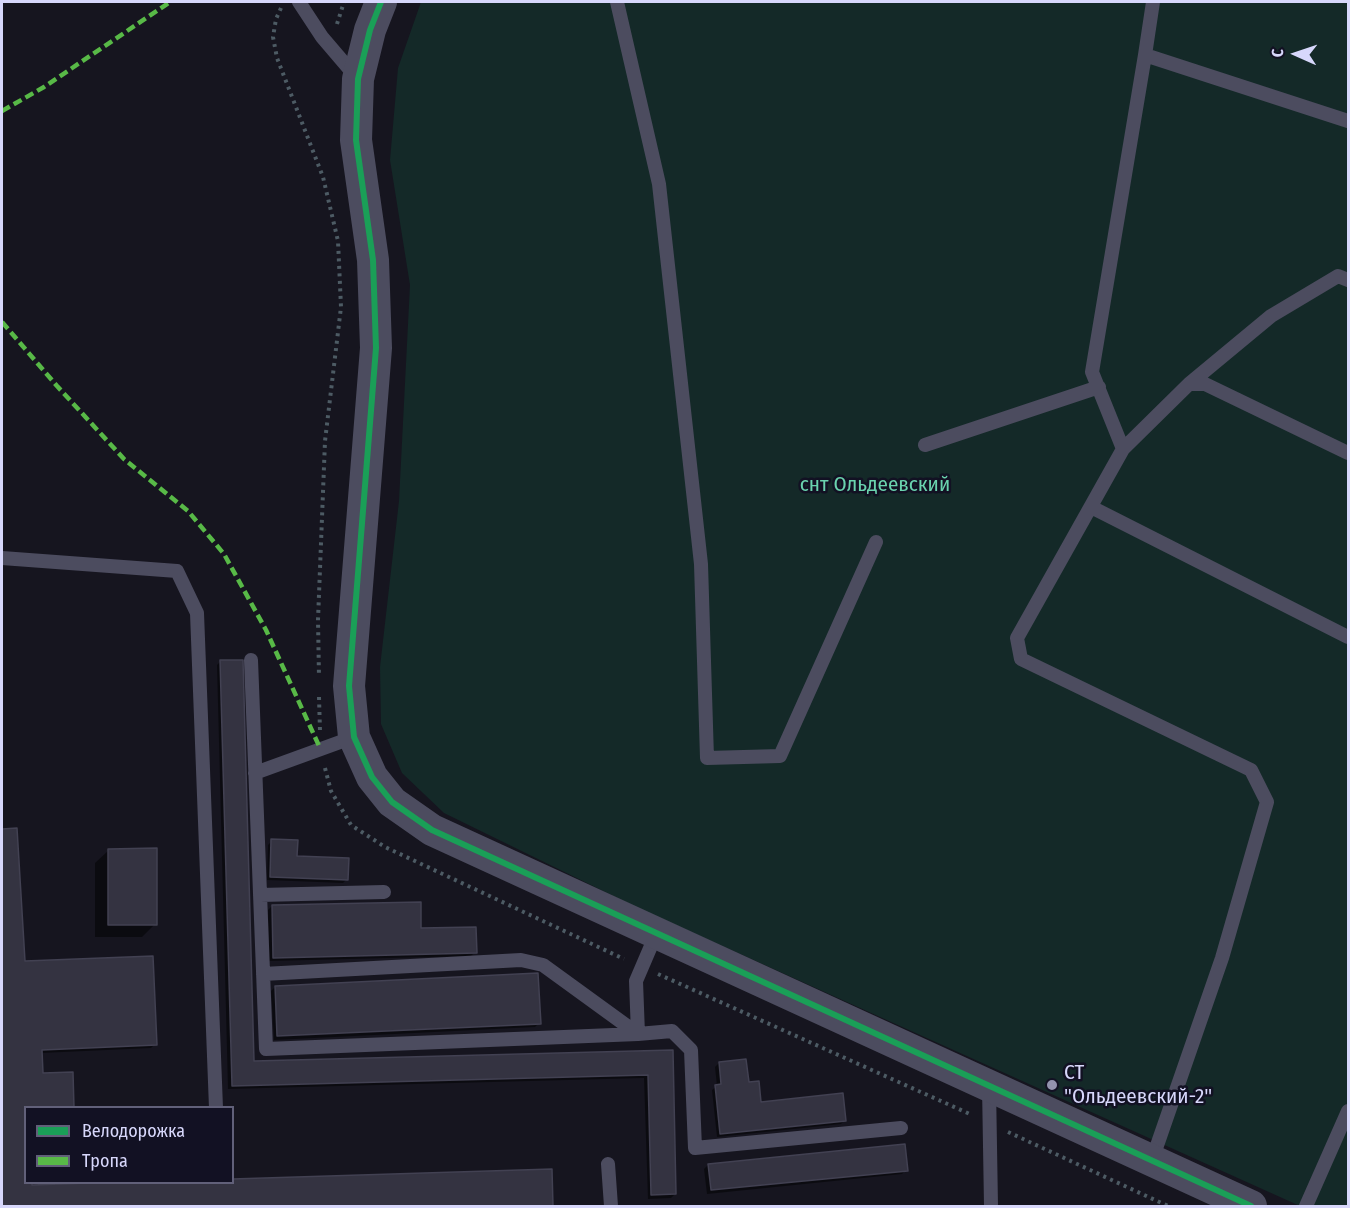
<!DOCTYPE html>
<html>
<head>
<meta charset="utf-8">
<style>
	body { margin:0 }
	#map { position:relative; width:1350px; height:1208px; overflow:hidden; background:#16151f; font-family:"Fira Sans Condensed",sans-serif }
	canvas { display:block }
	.frame { position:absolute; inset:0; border:3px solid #d7d7fb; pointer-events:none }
	.legend { position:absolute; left:24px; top:1106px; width:210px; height:78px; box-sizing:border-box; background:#121123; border:2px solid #616079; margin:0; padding:8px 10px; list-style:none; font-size:18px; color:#d7d7fb }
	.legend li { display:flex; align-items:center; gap:12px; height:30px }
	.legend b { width:30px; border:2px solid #616079 }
	.north { position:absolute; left:1266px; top:24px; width:60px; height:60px; -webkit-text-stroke:4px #121123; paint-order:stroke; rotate:273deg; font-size:16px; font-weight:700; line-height:24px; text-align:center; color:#d7d7fb }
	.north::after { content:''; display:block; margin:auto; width:21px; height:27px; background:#d7d7fb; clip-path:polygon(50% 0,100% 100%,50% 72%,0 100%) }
</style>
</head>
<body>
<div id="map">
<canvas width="1350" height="1208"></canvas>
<div class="frame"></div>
<ul class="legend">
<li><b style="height:8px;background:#1a9f57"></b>Велодорожка</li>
<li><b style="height:8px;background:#58b947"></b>Тропа</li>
</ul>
<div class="north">С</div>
</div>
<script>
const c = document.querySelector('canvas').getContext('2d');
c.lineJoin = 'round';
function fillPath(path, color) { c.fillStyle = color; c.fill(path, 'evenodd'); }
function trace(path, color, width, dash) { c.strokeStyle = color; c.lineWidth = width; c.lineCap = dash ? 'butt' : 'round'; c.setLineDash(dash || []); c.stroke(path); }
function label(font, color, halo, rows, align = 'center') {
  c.font = font + ' "Fira Sans Condensed",sans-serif'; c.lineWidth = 5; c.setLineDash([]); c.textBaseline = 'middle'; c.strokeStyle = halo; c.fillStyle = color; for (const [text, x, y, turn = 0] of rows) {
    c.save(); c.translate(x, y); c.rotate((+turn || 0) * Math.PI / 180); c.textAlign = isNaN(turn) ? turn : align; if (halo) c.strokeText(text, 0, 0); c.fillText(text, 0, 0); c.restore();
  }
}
fillPath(new Path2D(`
	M421,2H1348V1206H1300L638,908L444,813L402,773L381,724L380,667L399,501L410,285L390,160L398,68Z`), '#142928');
fillPath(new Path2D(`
	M221,661L252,1063L671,1052L675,1194L671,1198L648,1199L644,1078L228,1089L217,665Z
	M2,830H15L23,963L155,1044L151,1048L41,1053L26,1108V1182L30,1187L232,1182L550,1170L551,1206H2Z
	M272,841L296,858L347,879L343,883L267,880L268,845Z
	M109,850L155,924L142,937H95V863Z
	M272,906L420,930L475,952L471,956L269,961L268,910Z
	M275,987L539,1023L535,1027L274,1040L271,991Z
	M719,1063L747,1084L760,1103L845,1120L841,1124L717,1137L712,1090L717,1086L715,1067Z
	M708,1165L906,1170L902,1174L707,1194L704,1169Z`), '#0007');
const building = new Path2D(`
	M220,660H243L254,1061L673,1050L676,1194L651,1195L648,1075L232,1086Z
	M17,828L25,961L153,956L157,1045L42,1050L43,1073L73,1072L74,1108H26V1182H32V1185L118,1182H232V1179L552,1169L553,1206H2V829Z
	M271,839L298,840L297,856L349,858L348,880L270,877Z
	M157,848V925H108V849Z
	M421,902V928L476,927L477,953L273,958L272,905Z
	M538,973L541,1024L277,1036L275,986Z
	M746,1059L749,1082L759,1081L761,1102L843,1093L846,1121L720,1134L715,1085L721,1084L719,1062Z
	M905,1144L908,1171L711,1190L708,1164Z`);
fillPath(building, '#343341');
trace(building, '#424152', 1.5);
trace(new Path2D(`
	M281,8L276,19L273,37L277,58L323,177L338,241L341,307L325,441L318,620L319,677
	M337,24L344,2
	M319,697L320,731
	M325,768L331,791L351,825L385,847L624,959
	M658,974L972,1115
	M1008,1132L1168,1206`), '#4d5b64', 4, [3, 4.5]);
trace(new Path2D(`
	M299,2L322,37L357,78
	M617,2L659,184L701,564L707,758L780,756L876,542
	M1145,55L1348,121
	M1189,384L1271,316L1338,276L1348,280
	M925,445L1099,387
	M1123,449L1189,384H1205L1348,453
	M1091,507L1348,637
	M2,558L177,571L197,613L216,1108
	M251,660L266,1049L638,1034L636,981L657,932
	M255,773L354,737
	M260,895L384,892
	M263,974L521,960L543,965L638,1034L672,1031L691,1050L695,1148L901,1128
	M989,1086L991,1206
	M1152,1160L1222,958L1267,802L1251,770L1021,659L1017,638L1123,449L1092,372L1145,55L1153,2
	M608,1164L611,1206
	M1306,1206L1348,1111`), '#4c4c5f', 14);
trace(new Path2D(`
	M381,2L370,30L358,79L356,140L373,260L376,348L349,686L354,737L372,777L392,802L432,830L1251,1206`), '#4c4c5f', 32);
trace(new Path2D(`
	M2,111L44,87L170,2
	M2,322L57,386L124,459L188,511L224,554L266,630L320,748`), '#58b947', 4.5, [9, 4.5]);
trace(new Path2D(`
	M381,2L370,30L358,79L356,140L373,260L376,348L349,686L354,737L372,777L392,802L432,830L1251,1206`), '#1a9f57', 6);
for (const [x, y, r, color] of [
	[1052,1085,6,"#9393ae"]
]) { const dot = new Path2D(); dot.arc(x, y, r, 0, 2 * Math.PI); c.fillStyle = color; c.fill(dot); trace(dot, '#121123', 2); }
label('21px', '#6ad3ae', '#121123', [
	["снт Ольдеевский",875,485]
]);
label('21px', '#d7d7fb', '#121123', [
	["СТ",1064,1073],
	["\"Ольдеевский-2\"",1064,1097]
], 'left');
</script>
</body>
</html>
